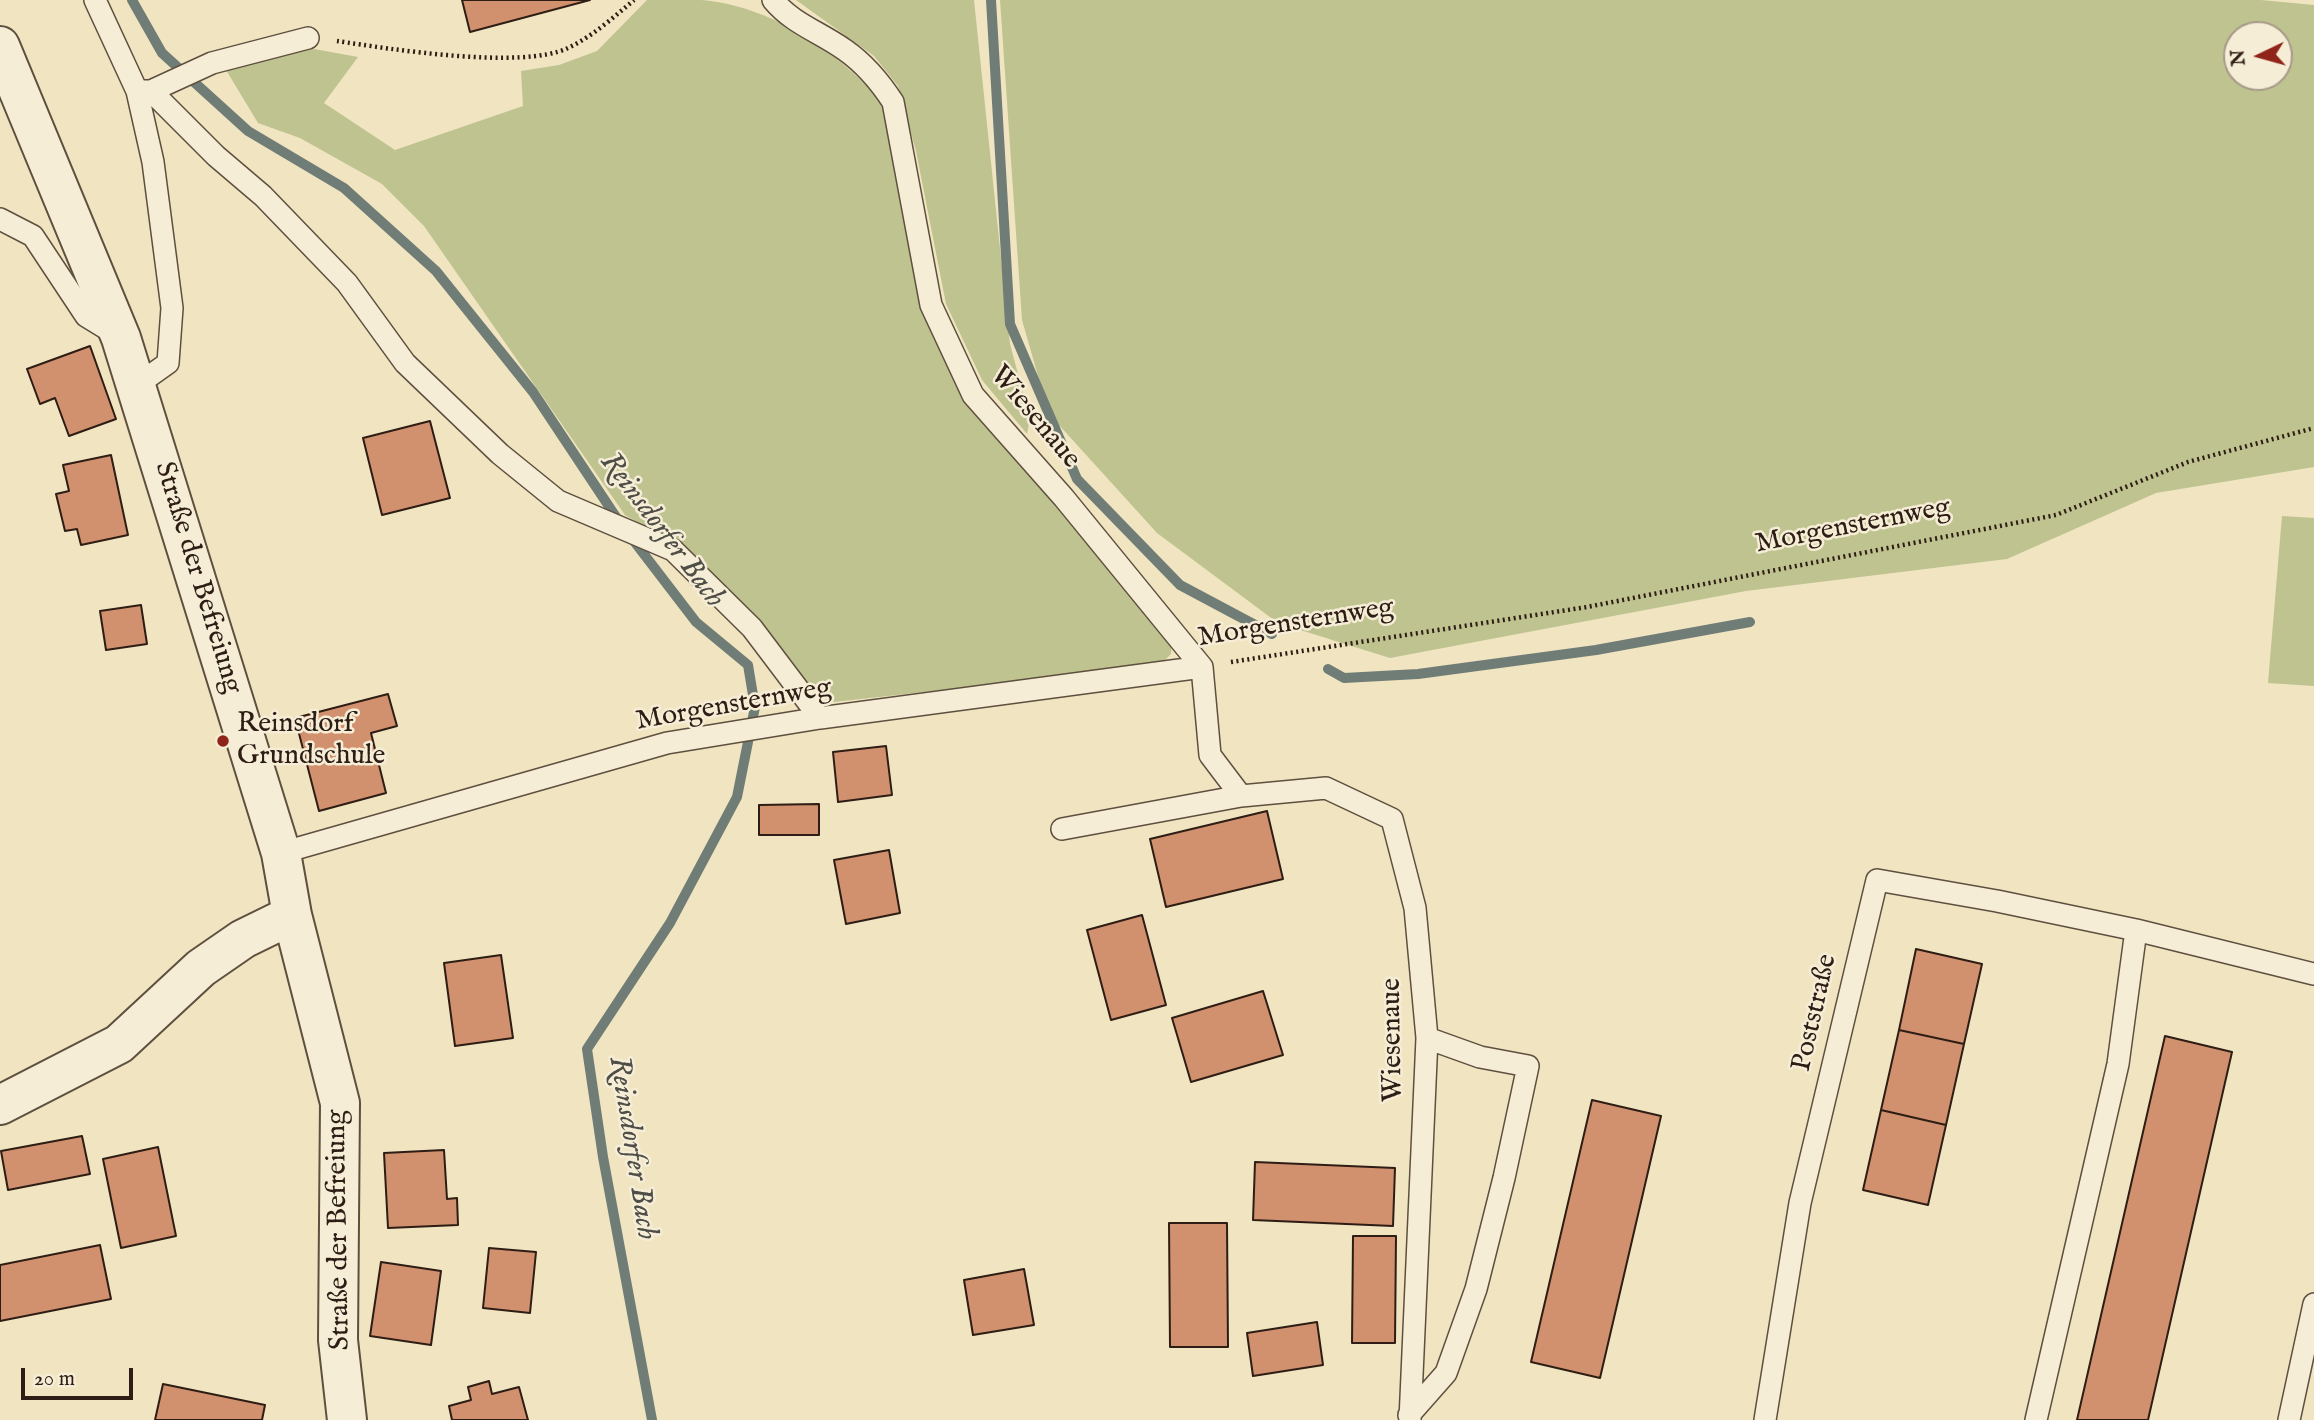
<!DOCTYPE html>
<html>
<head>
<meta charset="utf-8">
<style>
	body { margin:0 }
	#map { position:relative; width:2314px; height:1420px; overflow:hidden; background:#f1e4c1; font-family:"IM FELL English",serif }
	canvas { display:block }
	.north { position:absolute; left:2223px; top:21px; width:70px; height:70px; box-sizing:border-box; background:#f6edd7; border:2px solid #a69a89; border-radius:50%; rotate:265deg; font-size:19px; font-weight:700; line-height:28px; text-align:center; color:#2d1d14 }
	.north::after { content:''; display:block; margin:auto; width:24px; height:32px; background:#8f2418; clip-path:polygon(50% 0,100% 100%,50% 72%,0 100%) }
	.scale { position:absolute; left:21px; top:1368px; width:112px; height:32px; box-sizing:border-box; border:4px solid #2d1d14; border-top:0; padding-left:9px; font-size:21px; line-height:24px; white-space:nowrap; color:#2d1d14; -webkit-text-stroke:5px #f6edd7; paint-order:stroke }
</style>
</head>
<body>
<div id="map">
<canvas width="2314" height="1420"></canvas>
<div class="north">N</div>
<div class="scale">20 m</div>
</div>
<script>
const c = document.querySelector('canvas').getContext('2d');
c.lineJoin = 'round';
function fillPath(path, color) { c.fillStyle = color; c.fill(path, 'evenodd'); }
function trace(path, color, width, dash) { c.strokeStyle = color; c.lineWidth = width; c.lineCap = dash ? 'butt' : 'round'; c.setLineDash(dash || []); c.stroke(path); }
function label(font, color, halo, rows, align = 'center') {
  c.font = font + ' "IM FELL English",serif'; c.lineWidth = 5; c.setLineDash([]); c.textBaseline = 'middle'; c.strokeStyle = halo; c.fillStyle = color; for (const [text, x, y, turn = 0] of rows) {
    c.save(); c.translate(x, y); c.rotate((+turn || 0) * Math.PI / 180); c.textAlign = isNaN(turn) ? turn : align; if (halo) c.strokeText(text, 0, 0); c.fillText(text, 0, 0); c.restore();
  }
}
fillPath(new Path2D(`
	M647,0C665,0 684,0 701,0C769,5 839,51 881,102L925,315L1039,484L1172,637L1171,654L1159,666L834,702L812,695L677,545L625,515L424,226L382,184L300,138L258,123L223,65L298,46L358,57L324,103L395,150L523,106L521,71L559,65L597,51Z
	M796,0H974L1010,344L1030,419L1027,434L982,380L946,304L916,151L898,86L874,56Z
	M1000,0H2261L2314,5V467L2156,493L2007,559L1746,591L1390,658L1278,623L1157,533L1049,414L1022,320ZM2237,35H2279V77H2237Z
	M2282,516L2314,518V686L2268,683Z`), '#bec390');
trace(new Path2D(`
	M132,0L162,53L248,131L344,188L436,271L533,392L620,523
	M991,0L1010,324L1077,479L1180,585L1272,634
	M630,536L696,622L748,665L755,707L737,797L670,923L587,1049L603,1157L652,1420
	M1328,669L1344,678L1418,674L1596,650L1750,622`), '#707d77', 10);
const building = new Path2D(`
	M462,0H590L470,32Z
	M90,346L116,419L69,436L55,398L40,404L27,369Z
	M430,421L450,498L382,515L363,438Z
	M111,455L128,535L81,545L77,529L65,531L56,494L69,491L63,465Z
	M141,605L147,644L106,650L100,611Z
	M388,694L397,726L371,733L386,793L319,811L295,718Z
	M886,746L892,795L838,802L833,752Z
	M819,804V835H759V805Z
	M1267,811L1283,879L1166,907L1150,839Z
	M889,850L900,913L846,924L834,860Z
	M1142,915L1166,1005L1111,1020L1087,930Z
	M1916,949L1982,964L1964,1044L1899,1030Z
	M501,955L513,1038L455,1046L444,963Z
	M1263,991L1283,1055L1191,1082L1172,1018Z
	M1899,1030L1964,1044L1946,1125L1881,1110Z
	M2165,1036L2232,1052L2148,1420H2077Z
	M1592,1100L1661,1116L1600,1378L1531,1362Z
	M1881,1110L1946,1125L1928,1205L1863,1190Z
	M82,1136L90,1174L8,1190L1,1151Z
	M158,1147L176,1236L121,1248L103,1159Z
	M444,1150L447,1199L457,1198L458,1225L388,1228L384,1153Z
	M1255,1162L1395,1168L1393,1226L1253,1220Z
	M1169,1223H1227L1228,1347H1170Z
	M1353,1236H1396L1395,1343H1352Z
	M100,1245L111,1299L0,1321V1265Z
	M489,1248L536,1252L530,1313L483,1308Z
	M381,1262L441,1271L431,1345L370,1336Z
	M1024,1269L1034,1325L973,1335L964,1280Z
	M1317,1322L1323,1365L1253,1376L1247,1333Z
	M489,1381L492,1394L519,1387L528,1420H452L449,1406L471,1400L468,1387Z
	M163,1384L265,1405L262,1420H155Z`);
fillPath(building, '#d1906e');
trace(building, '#2d1d14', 2);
const service = new Path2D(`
	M95,0L137,91L153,162L172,308L168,363L137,385
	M773,0C793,24 820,32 845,50C865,64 880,82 893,102L931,305L973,395L1064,498L1202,667L1210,755L1241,796L1326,788L1392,819L1415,908L1427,1038L1410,1420
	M137,91H151L216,156L263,196L347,283L405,363L500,454L558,501L673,550L752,628L820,718
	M151,91L212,63L308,38
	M0,219L33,236L86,316L117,335
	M1062,829L1241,796
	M281,853L667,743L820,718L1202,667
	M2136,930L2314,974
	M1409,1415L1446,1373L1476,1289L1504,1178L1528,1066L1480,1057L1427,1038
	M1765,1420L1800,1203L1877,880L1997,901L2136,930L2118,1064L2036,1420
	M2289,1420L2314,1304`);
const minor = new Path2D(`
	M0,46L121,338L281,853L292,915L340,1103L338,1340L347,1420
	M0,1105L119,1044L201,968L243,939L292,915`);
trace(service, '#5e4f3f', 24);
trace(minor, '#5e4f3f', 42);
trace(new Path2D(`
	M337,41C390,49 522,70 568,48C593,36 614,17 634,0
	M1231,662L1587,607L2056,515L2188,462L2314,428`), '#2d1d14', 4.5, [2, 3.5]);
trace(service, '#f6edd7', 21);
trace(minor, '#f6edd7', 38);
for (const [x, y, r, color] of [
	[223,741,7,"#8f2418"]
]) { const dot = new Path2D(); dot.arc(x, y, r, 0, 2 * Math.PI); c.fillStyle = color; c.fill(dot); trace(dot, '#f6edd7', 2.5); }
label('28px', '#2d1d14', '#f6edd7', [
	["Wiesenaue",1034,418,50],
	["Morgensternweg",1853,527,-11],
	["Straße der Befreiung",197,578,73],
	["Morgensternweg",1296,624,-9],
	["Morgensternweg",734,706,-10],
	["Poststraße",1816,1013,-77],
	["Wiesenaue",1394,1040,-91],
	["Straße der Befreiung",340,1230,-91]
]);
label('28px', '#2d1d14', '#f6edd7', [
	["Reinsdorf",237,725],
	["Grundschule",237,757]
], 'left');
label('italic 30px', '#4e4d46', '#f6edd7', [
	["Reinsdorfer Bach",661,531,53],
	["Reinsdorfer Bach",631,1148,81]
]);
</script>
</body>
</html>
